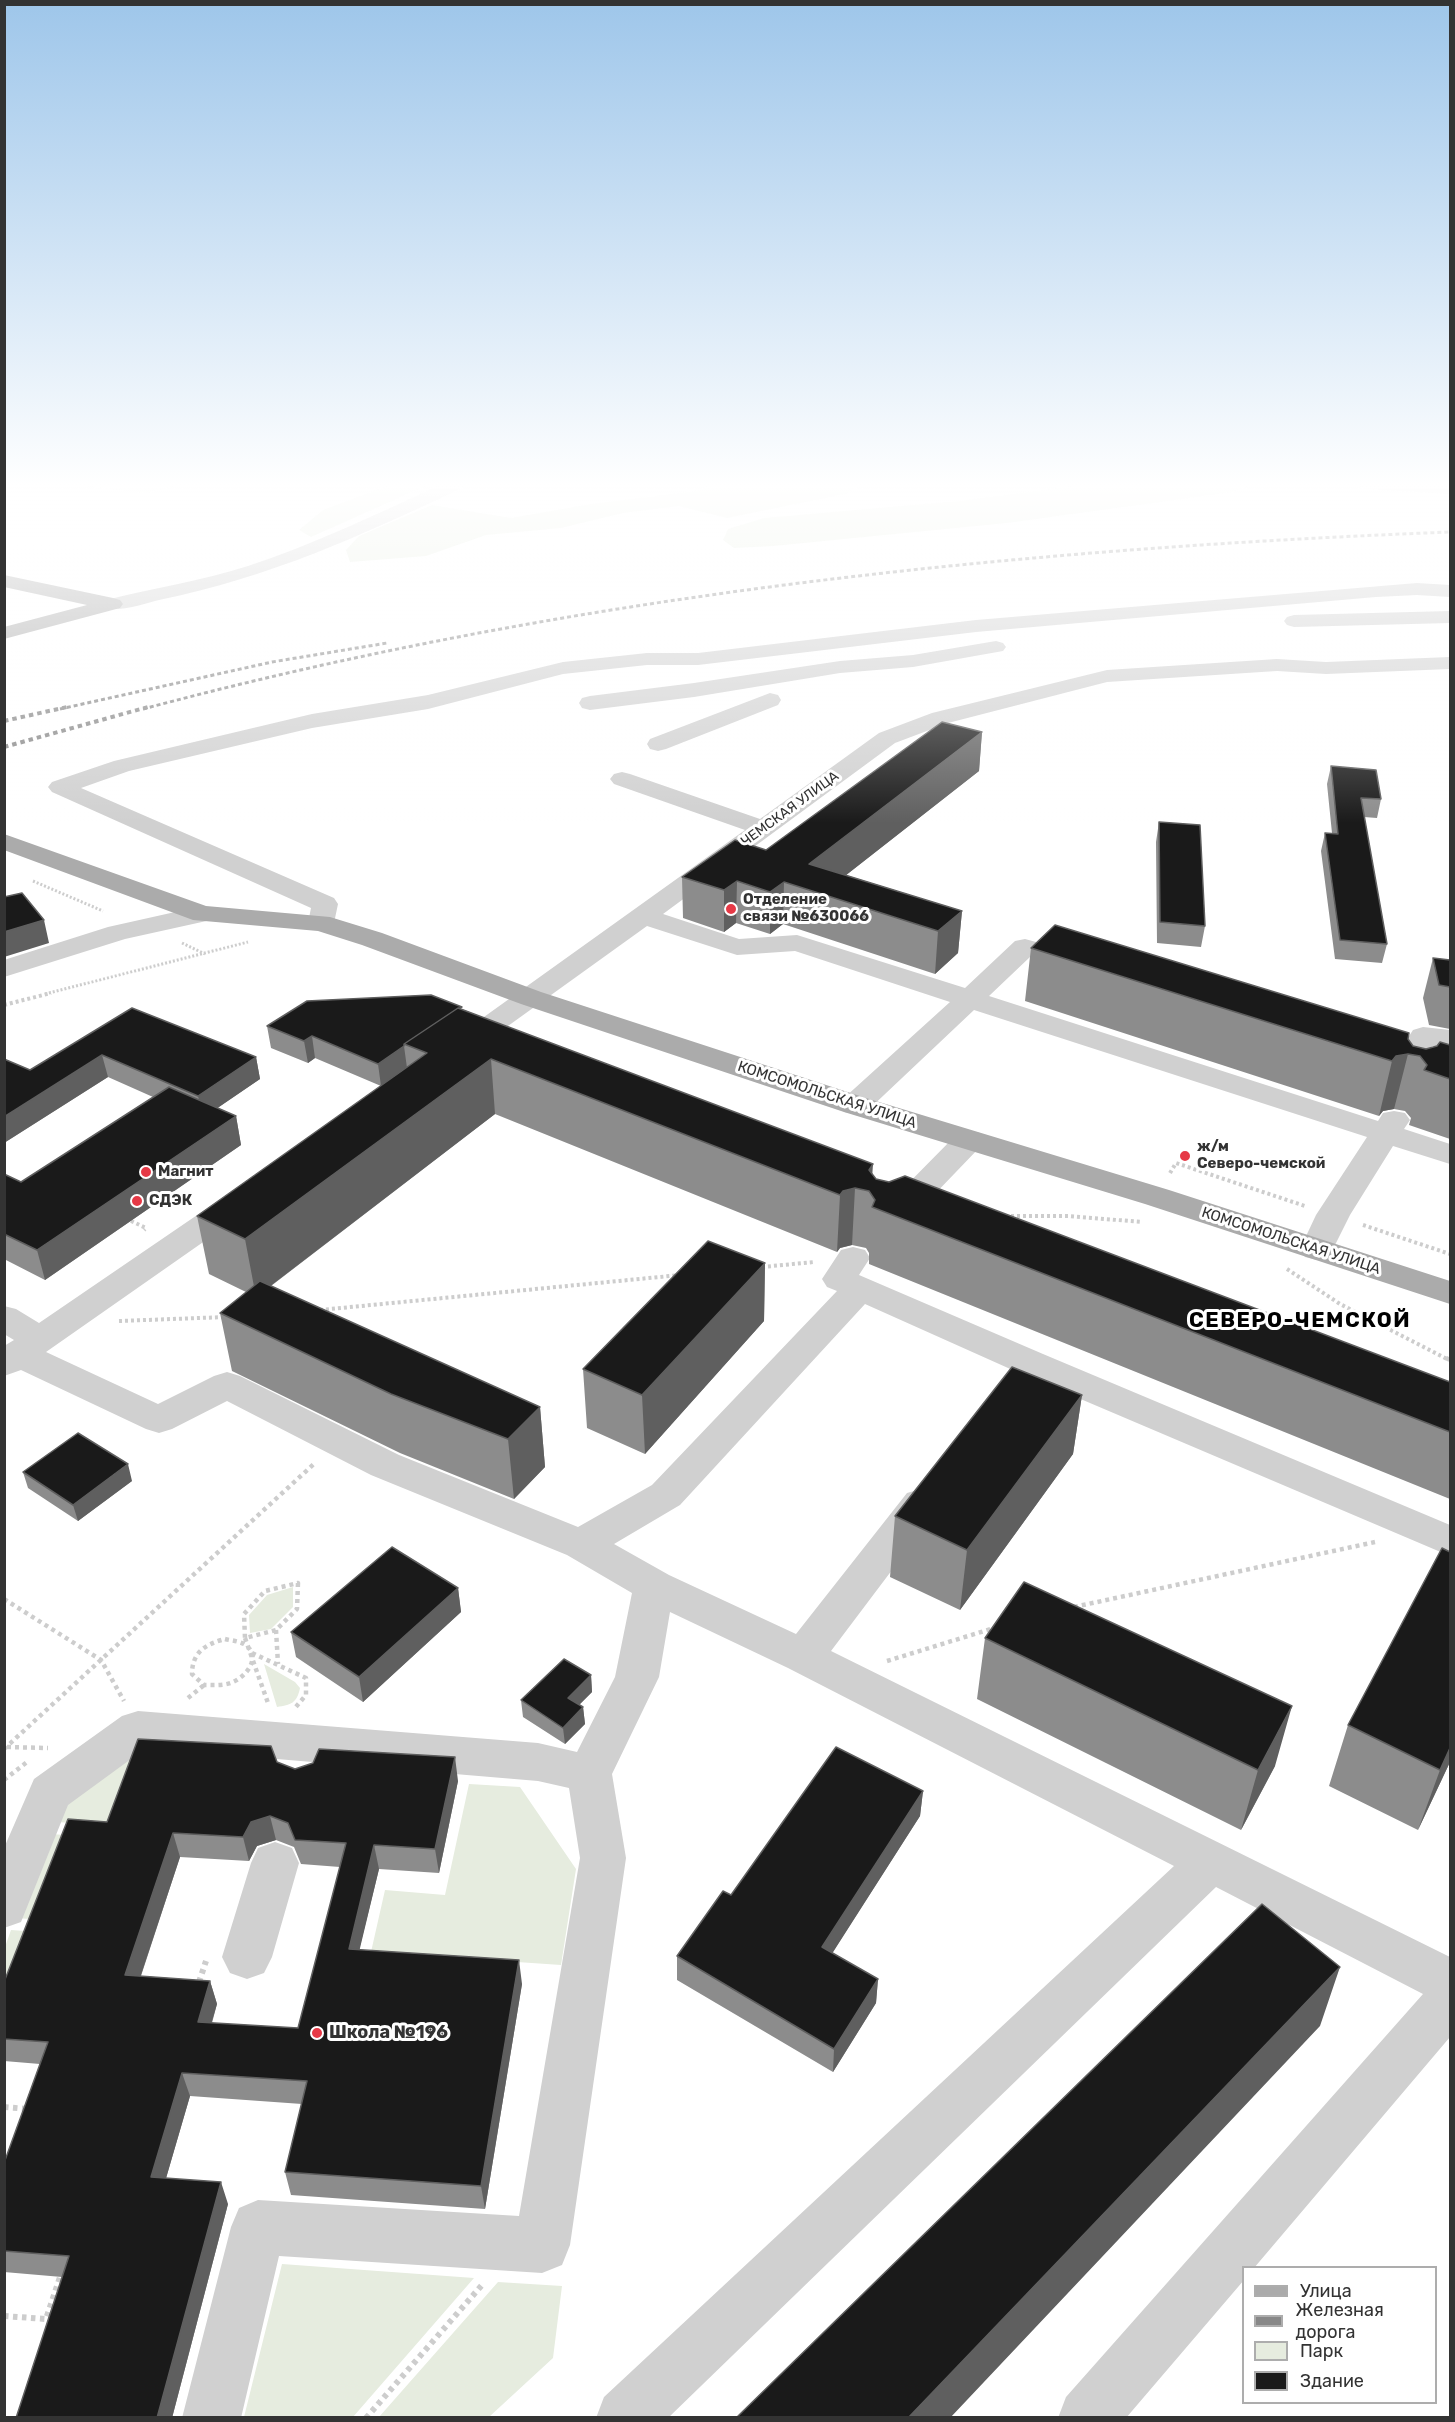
<!DOCTYPE html>
<html>
<head>
<meta charset="utf-8">
<style>
	body { margin:0 }
	#map { position:relative; width:1455px; height:2422px; overflow:hidden; background:#fff; font-family:Rubik,sans-serif }
	canvas { display:block }
	.frame { position:absolute; inset:0; border:6px solid #333; pointer-events:none }
	.legend { position:absolute; left:1242px; top:2266px; width:195px; height:138px; box-sizing:border-box; background:#fff; border:2px solid #adadad; margin:0; padding:8px 10px; list-style:none; font-size:18px; color:#333 }
	.legend li { display:flex; align-items:center; gap:12px; height:30px }
	.legend b { width:30px; border:2px solid #adadad }
</style>
</head>
<body>
<div id="map">
<canvas width="1455" height="2422"></canvas>
<div class="frame"></div>
<ul class="legend">
<li><b style="height:8px;background:#ababab"></b>Улица</li>
<li><b style="height:8px;background:#888"></b>Железная дорога</li>
<li><b style="height:16px;background:#e6ecdf"></b>Парк</li>
<li><b style="height:16px;background:#1a1a1a"></b>Здание</li>
</ul>
</div>
<script>
const c = document.querySelector('canvas').getContext('2d');
c.lineJoin = 'round';
function fillPath(path, color) { c.fillStyle = color; c.fill(path, 'evenodd'); }
function trace(path, color, width, dash) { c.strokeStyle = color; c.lineWidth = width; c.lineCap = dash ? 'butt' : 'round'; c.setLineDash(dash || []); c.stroke(path); }
function label(font, color, halo, rows, align = 'center') {
  c.font = font + ' Rubik,sans-serif'; c.lineWidth = 6; c.setLineDash([]); c.textBaseline = 'middle'; c.strokeStyle = halo; c.fillStyle = color; for (const [text, x, y, turn = 0] of rows) {
    c.save(); c.translate(x, y); c.rotate((+turn || 0) * Math.PI / 180); c.textAlign = isNaN(turn) ? turn : align; if (halo) c.strokeText(text, 0, 0); c.fillText(text, 0, 0); c.restore();
  }
}
fillPath(new Path2D(`
	M68,484H182L147,493Z
	M392,484H430L311,537L299,530L323,510Z
	M709,484H865L845,494L727,518L679,506L623,513L561,528L486,535L426,556L350,562L346,550L359,536L432,505L511,518L591,504L703,490Z
	M1087,484H1252L1233,492L1007,523L773,546L734,548L723,540L728,529L764,518L959,501Z
	M293,1587V1607L271,1629L250,1633L249,1615L267,1595Z
	M264,1664L295,1682L300,1688C297,1703 291,1705 277,1707Z
	M140,1738L116,1825L54,1822L64,1795Z
	M469,1784L520,1787L576,1869L561,1965L371,1952L385,1890L445,1895Z
	M49,1834L121,1838L44,1920L16,1918Z
	M11,1930L39,1932L5,2024V1947Z
	M282,2264L474,2278L353,2417H244Z
	M498,2282L562,2286L553,2358L489,2417H379Z`), '#e6ecdf');
trace(new Path2D(`
	M33,881L103,911
	M182,943L205,954
	M45,994L248,942`), '#cdcdcd', 3, [2, 2]);
trace(new Path2D(`
	M4,1005L51,993
	M1170,1173L1176,1163L1305,1206
	M1005,1216H1068L1142,1222
	M131,1221L146,1228L144,1230
	M1363,1225L1450,1254
	M762,1267L814,1262
	M1287,1269L1340,1304L1449,1360
	M320,1310L680,1275
	M119,1321L226,1317`), '#cdcdcd', 4, [3, 3]);
trace(new Path2D(`
	M1446,1358L1450,1360
	M298,1583L297,1609L276,1630L245,1638L244,1614L265,1591Z
	M4,1599L101,1660L124,1701
	M1074,1607L1375,1542
	M276,1630L278,1664
	M245,1638L269,1706
	M225,1639C233,1641 242,1641 248,1647C260,1660 245,1677 233,1682C224,1686 214,1685 204,1685L192,1674C192,1652 206,1644 225,1639Z
	M252,1653L306,1678V1695L295,1708
	M887,1661L994,1628
	M188,1698L204,1685
	M7,1747L48,1748
	M4,1749L316,1462
	M4,1780L27,1762`), '#cdcdcd', 4.5, [4, 4]);
trace(new Path2D(`
	M199,1982L206,1961
	M4,2107L28,2109
	M4,2316L46,2319L61,2274
	M366,2418L482,2285`), '#cdcdcd', 6, [4.5, 4.5]);
fillPath(new Path2D(`
	M441,484H464L462,488C360,536 271,577 159,600C143,604 122,612 106,608L103,604L106,600C153,588 201,581 248,566C314,544 378,514 441,484Z
	M1356,484H1450V494L1364,489Z
	M1417,583L1450,585V597L1417,595L1376,597L976,632L698,665H647L563,674L428,709L312,728L129,771L81,788L334,898L338,904L334,923L330,929L321,931L312,929L308,923L311,908L52,792L48,787L52,782L114,761L312,714L428,695L563,662L647,653H698L976,620Z
	M1450,611V623L1294,627L1287,625L1284,621L1287,617L1294,615Z
	M996,641L1003,643L1006,647L1003,651L913,667L840,673L694,697L590,710L582,708L579,703L582,698L590,696L694,683L840,661L913,655Z
	M1450,657V669L1326,674L1277,671L1107,682L948,723L895,743L663,914L739,939L797,935L965,988L1015,941L1025,939L1084,955L1088,961L1084,967L1074,969L1030,957L989,996L1378,1121L1383,1113L1394,1111L1405,1113L1410,1120L1404,1129L1450,1144V1164L1393,1146L1350,1215L1329,1257L1317,1260L1305,1257L1300,1249L1316,1215L1367,1137L974,1010L866,1112L855,1114L844,1112L840,1105L844,1098L950,1002L795,951L737,955L647,926L469,1054L459,1057L449,1054L444,1048L449,1042L745,830L614,784L610,779L614,774L622,772L630,774L760,819L879,733L932,713L1107,670L1277,659L1326,662Z
	M770,693L778,695L781,700L778,705L666,749L658,751L650,749L647,744L650,739Z
	M202,906L211,908L215,914L211,920L125,939L4,977V960L108,927Z
	M1423,1027L1450,1030V1048L1432,1046L1421,1064L1410,1067L1399,1064L1395,1058L1413,1030Z
	M969,1131L980,1133L985,1140L980,1147L906,1224L894,1227L882,1224L877,1217L882,1210L958,1133Z
	M237,1193L249,1196L253,1203L249,1210L46,1352L158,1404L214,1376L227,1372L240,1376L399,1455L578,1527L652,1485L837,1291L827,1287L822,1279L841,1250L853,1247L865,1250L870,1258L859,1275L1043,1354L1450,1525V1556L1017,1372L865,1304L680,1505L614,1544L669,1575L796,1634L907,1493L921,1489L935,1493L941,1503L935,1513L831,1651L1450,1957V2037L1254,2268H1244V2280L1126,2418H1058L1066,2397L1423,1994L1216,1887L668,2418H596L604,2397L1174,1866L788,1668L670,1612L659,1677L612,1774L626,1858L570,2245L562,2265L542,2273L279,2256L241,2418H182L231,2227L239,2208L258,2200L519,2216L580,1858L569,1788L538,1781L146,1748L68,1805L21,1922L4,1928V1848L34,1779L122,1716L138,1711L538,1743L577,1752L615,1677L632,1593L567,1555L371,1475L227,1401L172,1429L159,1433L146,1429L21,1370L4,1376V1346L14,1340L4,1334V1306L16,1309L39,1323L225,1196Z
	M275,1842L292,1848L299,1863L272,1957L264,1973L247,1979L230,1973L222,1957L251,1863L258,1848Z`), '#d0d0d0');
fillPath(new Path2D(`
	M4,575L113,598L120,600L123,604L120,608L4,639V627L87,605L4,587Z
	M4,834L206,906L330,917L382,933L541,992L866,1098L1169,1190L1450,1281V1304L1145,1204L844,1112L521,1004L362,945L318,931L193,920L4,850Z`), '#ababab');
trace(new Path2D(`
	M60,709L272,662L387,643
	M143,709C569,595 1010,549 1450,532`), '#888', 3, [4, 3]);
trace(new Path2D(`
	M4,721L67,707
	M4,747L148,707`), '#888', 4, [4.5, 4]);
fillPath(new Path2D(`
	M982,732L979,771L846,875L962,911L958,953L935,974L783,924L770,934L736,923L724,932L683,918L682,877L766,850Z
	M1331,766L1381,799L1377,818L1364,817L1387,944L1382,963L1335,959L1321,851L1325,833H1332L1327,784Z
	M1159,822L1205,926L1201,947L1157,943L1156,842Z
	M1031,948L1408,1039L1413,1046L1426,1049L1450,1045V1139L1409,1125L1411,1118L1405,1111L1394,1109L1383,1111L1379,1116L1025,1001Z
	M1433,958L1450,960V1029L1429,1025L1423,998Z
	M132,1008L256,1057L260,1079L217,1108L236,1116L241,1145L45,1280L4,1259V1174L21,1182L153,1097L108,1077L4,1143V1059L30,1070Z
	M462,1009L872,1175L876,1179L1450,1382V1499L869,1264V1253L866,1248L852,1245L840,1248L837,1252L495,1114L271,1286L540,1407L545,1467L514,1499L400,1453L232,1371L220,1313L246,1292L209,1274L197,1216L407,1068L381,1086L315,1058L308,1063L271,1048L267,1026Z
	M765,1263L764,1321L645,1454L587,1428L583,1369Z
	M1082,1395L1073,1454L960,1610L890,1577L895,1516Z
	M23,1472L132,1481L78,1521L28,1488Z
	M1450,1552V1762L1418,1830L1329,1786L1348,1725Z
	M458,1588L461,1612L363,1702L296,1657L291,1632Z
	M985,1638L1275,1766L1241,1830L977,1699Z
	M591,1675L592,1692L579,1705L583,1707L585,1724L565,1744L523,1717L521,1700Z
	M277,1762L295,1769L458,1781L439,1873L379,1869L359,1950L522,1984L485,2209L291,2195L285,2172L302,2104L190,2096L166,2178L228,2204L172,2418H16L62,2277L4,2272V2163L40,2064L4,2061V1982L107,1822ZM276,1840L294,1847L301,1864L340,1867L298,2028L212,2023L217,2004L210,1981L141,1976L180,1857L249,1861L257,1846Z
	M923,1791L920,1816L832,1953L878,1979L876,2003L833,2072L677,1980V1956L731,1895Z`), '#8c8c8c');
fillPath(new Path2D(`
	M982,732L979,771L822,894L809,864Z
	M737,881L736,923L724,932V890Z
	M784,882L783,924L770,934V892Z
	M962,911L958,953L935,974L938,931Z
	M44,920L49,943L4,957V932Z
	M312,1036L315,1058L308,1063L304,1041Z
	M404,1046L407,1068L381,1086L378,1064Z
	M1408,1054L1394,1109L1383,1111L1379,1116L1392,1061L1396,1056Z
	M102,1055L108,1077L4,1143V1117Z
	M256,1057L260,1079L203,1118L198,1096Z
	M491,1059L495,1114L256,1297L245,1239Z
	M236,1116L241,1145L45,1280L37,1250Z
	M873,1164L871,1194L869,1170Z
	M855,1188L852,1245L840,1248L837,1252L840,1195L843,1191Z
	M765,1263L764,1321L645,1454L642,1395Z
	M1082,1395L1073,1454L960,1610L967,1550Z
	M540,1407L545,1467L514,1499L508,1439Z
	M128,1464L132,1481L78,1521L73,1505Z
	M458,1588L461,1612L363,1702L359,1677Z
	M591,1675L592,1692L570,1714L568,1698Z
	M1292,1706L1275,1766L1241,1830L1258,1770Z
	M583,1707L585,1724L565,1744L563,1728Z
	M1450,1748V1762L1418,1830L1440,1770Z
	M455,1757L458,1781L439,1873L435,1849Z
	M923,1791L920,1816L821,1971L822,1947Z
	M270,1816L276,1840L257,1846L249,1861L243,1837L251,1822Z
	M173,1833L180,1857L133,1999L125,1975Z
	M374,1845L379,1869L354,1973L349,1949Z
	M519,1960L522,1984L485,2209L481,2186Z
	M1340,1967L1320,2026L950,2418H908Z
	M878,1979L876,2003L833,2072L834,2049Z
	M210,1981L217,2004L205,2045L198,2022Z
	M182,2073L190,2096L160,2199L151,2177Z
	M221,2182L228,2204L172,2418H157Z`), '#5f5f5f');
const building = new Path2D(`
	M942,722L982,732L809,864L962,911L938,931L784,882L770,892L737,881L724,890L682,877L735,840L766,850Z
	M1331,766L1376,770L1381,799L1361,798L1387,944L1340,940L1325,833L1338,834Z
	M1159,822L1200,825L1205,926L1160,922Z
	M22,893L44,920L4,932V897Z
	M1055,925L1409,1033L1408,1039L1413,1046L1426,1049L1437,1046L1440,1042L1450,1045V1079L1424,1070L1427,1065L1420,1056L1408,1054L1396,1056L1392,1061L1031,948Z
	M1433,958L1450,960V987L1439,985Z
	M431,995L462,1007L460,1008H458L404,1044V1046L378,1064L312,1036L304,1041L267,1026L307,1001Z
	M132,1008L256,1057L198,1096L102,1055L4,1117V1059L30,1070Z
	M458,1008L873,1164L869,1170L876,1179L889,1182L905,1176L1450,1382V1432L872,1207L875,1200L869,1191L855,1188L843,1191L840,1195L491,1059L245,1239L197,1216L427,1053L404,1044Z
	M169,1087L236,1116L37,1250L4,1234V1174L21,1182Z
	M708,1241L765,1263L642,1395L583,1369Z
	M260,1281L540,1407L508,1439L391,1394L220,1313Z
	M1012,1367L1082,1395L967,1550L895,1516Z
	M78,1433L128,1464L73,1505L23,1472Z
	M392,1547L458,1588L359,1677L291,1632Z
	M1442,1548L1450,1552V1748L1440,1770L1348,1725Z
	M1024,1582L1292,1706L1258,1770L985,1638Z
	M564,1659L591,1675L568,1698L583,1707L563,1728L521,1700Z
	M138,1739L271,1746L277,1762L295,1769L313,1763L319,1749L455,1757L435,1849L374,1845L349,1949L519,1960L481,2186L285,2172L307,2081L182,2073L151,2177L221,2182L157,2418H16L69,2256L4,2251V2163L48,2042L4,2039V1982L68,1819L107,1822ZM270,1816L288,1823L295,1840L346,1843L298,2028L198,2022L210,1981L125,1975L173,1833L243,1837L251,1822Z
	M836,1747L923,1791L822,1947L878,1979L834,2049L677,1956L723,1891L731,1895Z
	M1262,1904L1340,1967L908,2418H736Z`);
fillPath(building, '#1a1a1a');
trace(building, '#5f5f5f', 1.5);
const sky = c.createLinearGradient(0, 0, 0, 823);
sky.addColorStop(0, '#9ec6ea');
sky.addColorStop(0.59, '#fff');
sky.addColorStop(1, '#ffffff00');
c.fillStyle = sky;
c.fillRect(0, 0, 1455, 823);
for (const [x, y, r, color] of [
	[731,909,6,"#e63946"],
	[1185,1156,6,"#e63946"],
	[146,1172,6,"#e63946"],
	[137,1201,6,"#e63946"],
	[317,2033,6,"#e63946"]
]) { const dot = new Path2D(); dot.arc(x, y, r, 0, 2 * Math.PI); c.fillStyle = color; c.fill(dot); trace(dot, '#fff', 2); }
label('14px', '#333', '#fff', [
	["ЧЕМСКАЯ УЛИЦА",790,809,-36]
]);
label('bold 15px', '#333', '#fff', [
	["Отделение",743,900],
	["связи №630066",743,917],
	["ж/м",1197,1147],
	["Северо-чемской",1197,1164],
	["Магнит",158,1172],
	["СДЭК",149,1201]
], 'left');
label('15px', '#333', '#fff', [
	["КОМСОМОЛЬСКАЯ УЛИЦА",827,1095,18],
	["КОМСОМОЛЬСКАЯ УЛИЦА",1291,1241,18]
]);
label('bold 18px', '#333', '#fff', [
	["Школа №196",329,2033]
], 'left');
c.letterSpacing = '1.5px';
label('bold 21px', '#000', '#fff', [
	["СЕВЕРО-ЧЕМСКОЙ",1300,1321]
]);
c.letterSpacing = '0px';
</script>
</body>
</html>
